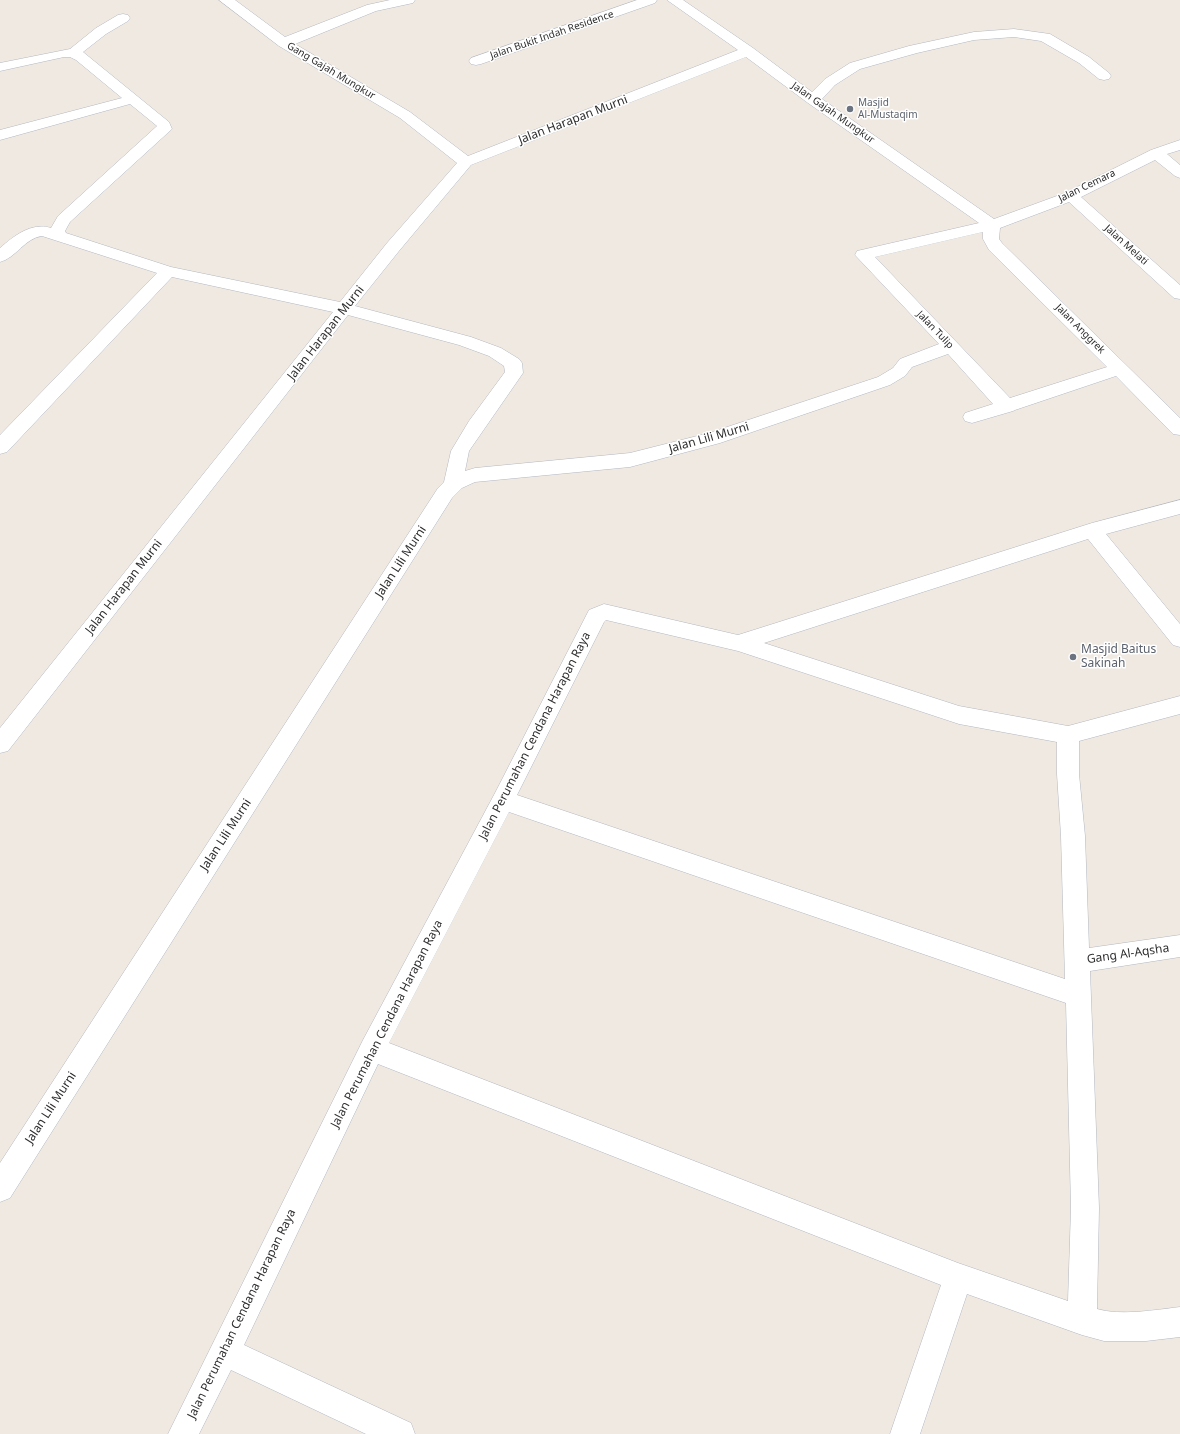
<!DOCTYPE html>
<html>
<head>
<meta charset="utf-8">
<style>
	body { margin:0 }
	canvas { display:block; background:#efe9e1 }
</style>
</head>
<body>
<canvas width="1180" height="1434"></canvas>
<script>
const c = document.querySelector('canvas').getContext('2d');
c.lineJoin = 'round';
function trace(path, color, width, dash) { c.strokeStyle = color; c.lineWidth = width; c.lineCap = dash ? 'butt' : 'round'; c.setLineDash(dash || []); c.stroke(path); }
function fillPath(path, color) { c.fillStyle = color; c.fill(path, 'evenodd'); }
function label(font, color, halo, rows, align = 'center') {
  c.font = font + ' "Noto Sans",sans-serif'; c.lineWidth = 3; c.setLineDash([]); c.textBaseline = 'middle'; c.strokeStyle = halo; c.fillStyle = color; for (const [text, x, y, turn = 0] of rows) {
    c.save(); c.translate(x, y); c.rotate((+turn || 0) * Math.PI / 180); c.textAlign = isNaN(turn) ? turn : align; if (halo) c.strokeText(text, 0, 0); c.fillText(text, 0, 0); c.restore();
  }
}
const street = new Path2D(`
	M219,0H235L285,37L367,5L390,0H415L413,3L376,11L295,44L410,112L468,156L738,50L667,0H683L753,48L812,92L825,79L850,63L909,46L974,32L1014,29L1050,34L1089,57L1109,73L1111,76L1109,79L1104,80L1099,79L1079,63L1041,41L1014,37L974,40L917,53L860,69L835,85L822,99L994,219L1065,193L1151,150L1180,140V150L1167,154L1180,165V178L1175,176L1155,160L1081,197L1180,285V299L1174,298L1069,202L1000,228L999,239L1002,243L1180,418V435L1173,434L1116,376L1015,410L1013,411L972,423L965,421L963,417L965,413L993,404L948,354L912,367L905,376L890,385L720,443L630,467L475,482L462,488L452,498L10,1198L0,1202V1163L438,488L444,482L451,451L469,421L505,372L504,366L489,356L459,345L348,315L8,751L0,753V728L333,312L172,277L7,452L0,454V435L157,273L42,236C25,238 16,258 0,262V248C14,236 31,222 51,228L58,216L157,126L130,104L0,140V130L122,98L76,60L70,57H64L0,71V63L70,49L96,28L118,15L123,14L128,15L130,18L128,21L106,34L83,52L169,122L172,129L70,222L65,231L66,233L171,267L340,302L387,243L457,163L400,118L279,46ZM746,57L808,103L979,223L857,251L855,255L939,344L900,359L893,368L878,377L709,433L630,453L475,468L465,471L469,451L523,373L522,363L519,359L501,348L471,337L355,306L399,251L471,165ZM983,232V239L989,250L1107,367L1010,398L875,257Z
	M637,0H657L655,3L481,64L476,65L471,64L469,61L471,58Z
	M1180,500V514L1106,534L1180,624V647L1173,645L1088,539L764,643L959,706L1068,726L1180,696V714L1079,741V774L1085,836L1089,948L1180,935V957L1090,971L1099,1208L1097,1309C1121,1316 1155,1310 1180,1307V1337L1146,1341H1104L1082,1335L967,1294L920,1434H890L941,1285L378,1064L244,1345L411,1423L415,1434H366L231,1370L199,1434H168L363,1040L495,793L589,610L604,604L738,635L1092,523ZM606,620L738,651L959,724L1057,742V774L1061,836L1065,979L517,795L604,622ZM509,812L1066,1003L1071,1208L1068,1301L958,1263L389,1043Z`);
trace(street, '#b4b7c1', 1);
fillPath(street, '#fff');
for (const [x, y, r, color] of [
	[850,109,4,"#6b7280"],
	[1073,657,4,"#6b7280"]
]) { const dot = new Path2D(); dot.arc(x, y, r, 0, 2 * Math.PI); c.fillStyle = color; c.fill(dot); trace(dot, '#fff', 1.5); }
label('10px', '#2e2e2e', '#fff', [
	["Jalan Bukit Indah Residence",552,35,-19],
	["Gang Gajah Mungkur",331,71,31],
	["Jalan Gajah Mungkur",833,113,35],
	["Jalan Cemara",1087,186,-26],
	["Jalan Melati",1126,245,42],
	["Jalan Anggrek",1080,329,45],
	["Jalan Tulip",935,330,46]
]);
label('10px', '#5b616d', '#fff', [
	["Masjid",858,103],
	["Al-Mustaqim",858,115]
], 'left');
label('12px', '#2e2e2e', '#fff', [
	["Jalan Harapan Murni",573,120,-21],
	["Jalan Harapan Murni",326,333,-52],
	["Jalan Lili Murni",709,438,-16],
	["Jalan Lili Murni",401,562,-57],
	["Jalan Harapan Murni",124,587,-52],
	["Jalan Perumahan Cendana Harapan Raya",535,736,-63],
	["Jalan Lili Murni",226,835,-57],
	["Gang Al-Aqsha",1128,954,-8],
	["Jalan Perumahan Cendana Harapan Raya",387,1024,-63],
	["Jalan Lili Murni",51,1108,-57],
	["Jalan Perumahan Cendana Harapan Raya",242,1314,-64]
]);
label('12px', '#5b616d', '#fff', [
	["Masjid Baitus",1081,650],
	["Sakinah",1081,664]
], 'left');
</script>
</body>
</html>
